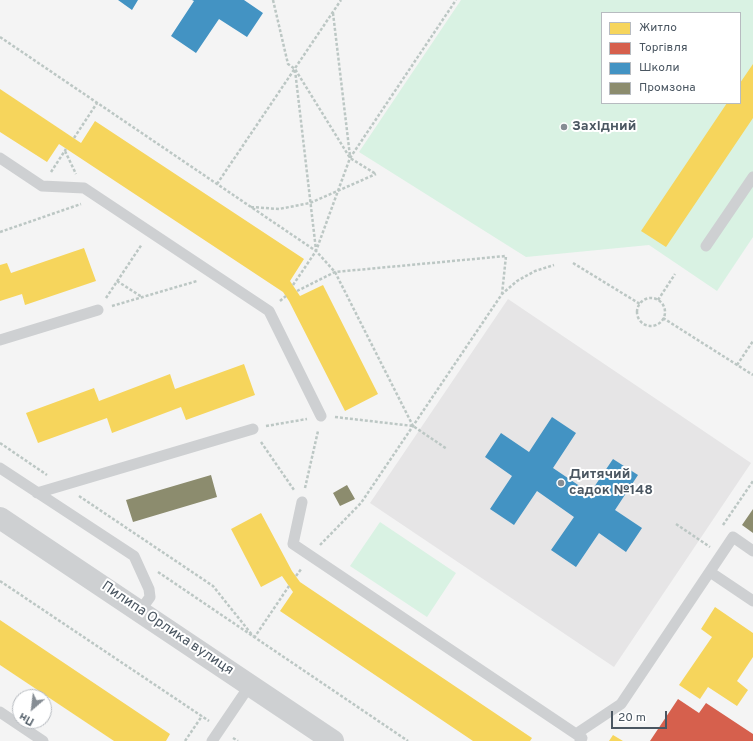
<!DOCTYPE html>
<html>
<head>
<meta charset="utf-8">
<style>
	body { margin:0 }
	#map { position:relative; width:753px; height:741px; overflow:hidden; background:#f4f4f4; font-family:Overpass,sans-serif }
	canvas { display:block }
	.legend { position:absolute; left:601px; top:12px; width:140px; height:92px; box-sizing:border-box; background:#fff; border:1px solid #b7bbc0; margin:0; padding:5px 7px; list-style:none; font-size:12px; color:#4a5661 }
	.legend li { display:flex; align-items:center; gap:8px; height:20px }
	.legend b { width:20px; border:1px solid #b7bbc0 }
	.north { position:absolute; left:12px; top:689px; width:40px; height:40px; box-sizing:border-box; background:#fff; border:1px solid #b7bbc0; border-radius:50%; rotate:208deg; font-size:11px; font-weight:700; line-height:16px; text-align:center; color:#4a5661 }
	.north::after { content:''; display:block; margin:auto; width:14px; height:18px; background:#868d94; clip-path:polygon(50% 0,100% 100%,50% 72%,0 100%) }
	.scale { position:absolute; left:611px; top:711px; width:56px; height:18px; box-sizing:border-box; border:2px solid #4a5661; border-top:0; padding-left:5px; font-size:12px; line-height:14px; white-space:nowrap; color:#4a5661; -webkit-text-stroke:3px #fff; paint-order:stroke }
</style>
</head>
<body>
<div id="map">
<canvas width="753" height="741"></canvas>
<ul class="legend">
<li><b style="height:11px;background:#f6d55c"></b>Житло</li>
<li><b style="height:11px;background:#d6604d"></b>Торгівля</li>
<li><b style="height:11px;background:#4393c3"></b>Школи</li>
<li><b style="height:11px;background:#8c8c6e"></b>Промзона</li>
</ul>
<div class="north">Пн</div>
<div class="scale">20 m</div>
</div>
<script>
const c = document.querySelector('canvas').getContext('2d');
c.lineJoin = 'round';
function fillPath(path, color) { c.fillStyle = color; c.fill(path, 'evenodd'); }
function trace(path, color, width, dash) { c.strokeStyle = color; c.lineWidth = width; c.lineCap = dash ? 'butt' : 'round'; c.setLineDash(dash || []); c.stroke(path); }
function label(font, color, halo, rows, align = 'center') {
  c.font = font + ' Overpass,sans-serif'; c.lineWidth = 4; c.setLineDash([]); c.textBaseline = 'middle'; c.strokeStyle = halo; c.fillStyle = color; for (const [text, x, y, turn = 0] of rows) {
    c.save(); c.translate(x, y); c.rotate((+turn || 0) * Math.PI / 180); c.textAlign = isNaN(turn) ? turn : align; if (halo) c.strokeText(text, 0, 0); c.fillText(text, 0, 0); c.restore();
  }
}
fillPath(new Path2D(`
	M508,299L751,463L614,667L370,503Z`), '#e6e5e6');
fillPath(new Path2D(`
	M461,0H753V237L717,291L649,245L526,257L359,152ZM602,13H740V103H602Z
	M380,522L456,573L427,617L350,566Z`), '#d9f2e3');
fillPath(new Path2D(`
	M753,64V118L666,247L641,231L727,103H740V83Z
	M0,89L81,143L95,121L304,259L290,281L300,296L323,285L378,394L345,411L289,301L283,292L59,144L47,162L0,132Z
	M84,248L96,281L25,305L22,294L0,301V265L7,263L11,273Z
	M244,364L255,395L186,420L181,407L112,433L107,418L38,443L26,413L94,388L99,401L170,374L175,389Z
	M261,513L292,571L300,582L532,738L530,741H473L280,611L293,592L282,576L261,587L231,529Z
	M715,607L753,633V657L737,681L748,690L737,706L708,687L700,699L679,685L712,637L701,629Z
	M0,620L170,734L166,741H114L0,665Z
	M613,735L623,741H609Z`), '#f6d55c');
fillPath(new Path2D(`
	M678,699L699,713L706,703L753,734V741H650Z`), '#d6604d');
fillPath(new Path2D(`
	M118,0H138L132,10Z
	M192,0H244L263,13L247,37L219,19L196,53L171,36L194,1Z
	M552,417L576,433L553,468L590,493L613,459L638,475L615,510L642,528L626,552L599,533L576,567L551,550L574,517L537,491L514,525L490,509L512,476L485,457L501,433L529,452Z`), '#4393c3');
fillPath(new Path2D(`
	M211,475L217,497L133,522L126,500Z
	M347,485L355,499L340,506L333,493Z
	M753,509V533L742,525Z`), '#8c8c6e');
trace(new Path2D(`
	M273,0L288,64L295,69L350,158L376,174
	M333,13L350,156
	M0,37L316,251L335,272L413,426
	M295,70L316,250
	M74,138L97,103
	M65,151L76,174
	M51,172L66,149
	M217,184L341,0
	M251,207L279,209L310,203L376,174
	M0,232L81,204
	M573,263L640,304
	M117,281L142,297
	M293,285L316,251L350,158L456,0
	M297,291L335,272L506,256L502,294
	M106,298L142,244
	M637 312a14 14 0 1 1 28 0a14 14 0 1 1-28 0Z
	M658,300L675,274
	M280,301L286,296
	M112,306L197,281
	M663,318L753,375
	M737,365L753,341
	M335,417L413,426L447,449
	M266,426L307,419
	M261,442L294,490
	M0,443L47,475
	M305,488L318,431
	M79,496L213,586L253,636
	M676,524L710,547
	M723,525L753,481
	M320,545L361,503L502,294L517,281L535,271L554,265
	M158,572L408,741
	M296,576L302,568
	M0,581L209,721
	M254,638L289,586
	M233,738L238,741
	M185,741L202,716`), '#bcc7c4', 2.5, [3, 2]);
trace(new Path2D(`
	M0,158L42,186L84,188L269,311L321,416
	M706,246L753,177
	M0,340L98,310
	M0,468L134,556L149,589L150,597L140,611
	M37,493L253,429
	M302,502L293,544L582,738L580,741
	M710,572L753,601
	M0,712L43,741
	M576,734L621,704L733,537L753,551
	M212,741L250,685`), '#ced0d2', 11);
trace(new Path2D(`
	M0,518L333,741`), '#ced0d2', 22);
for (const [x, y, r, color] of [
	[564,127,4,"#868d94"],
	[561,483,4,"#868d94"]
]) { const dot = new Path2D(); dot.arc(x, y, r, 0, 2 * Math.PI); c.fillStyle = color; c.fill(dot); trace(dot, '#fff', 1.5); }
label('bold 14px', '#4a5661', '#fff', [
	["Західний",572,127],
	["Дитячий",569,475],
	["садок №148",569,491]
], 'left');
label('14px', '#4a5661', '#fff', [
	["Пилипа Орлика вулиця",167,629,34]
]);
</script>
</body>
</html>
